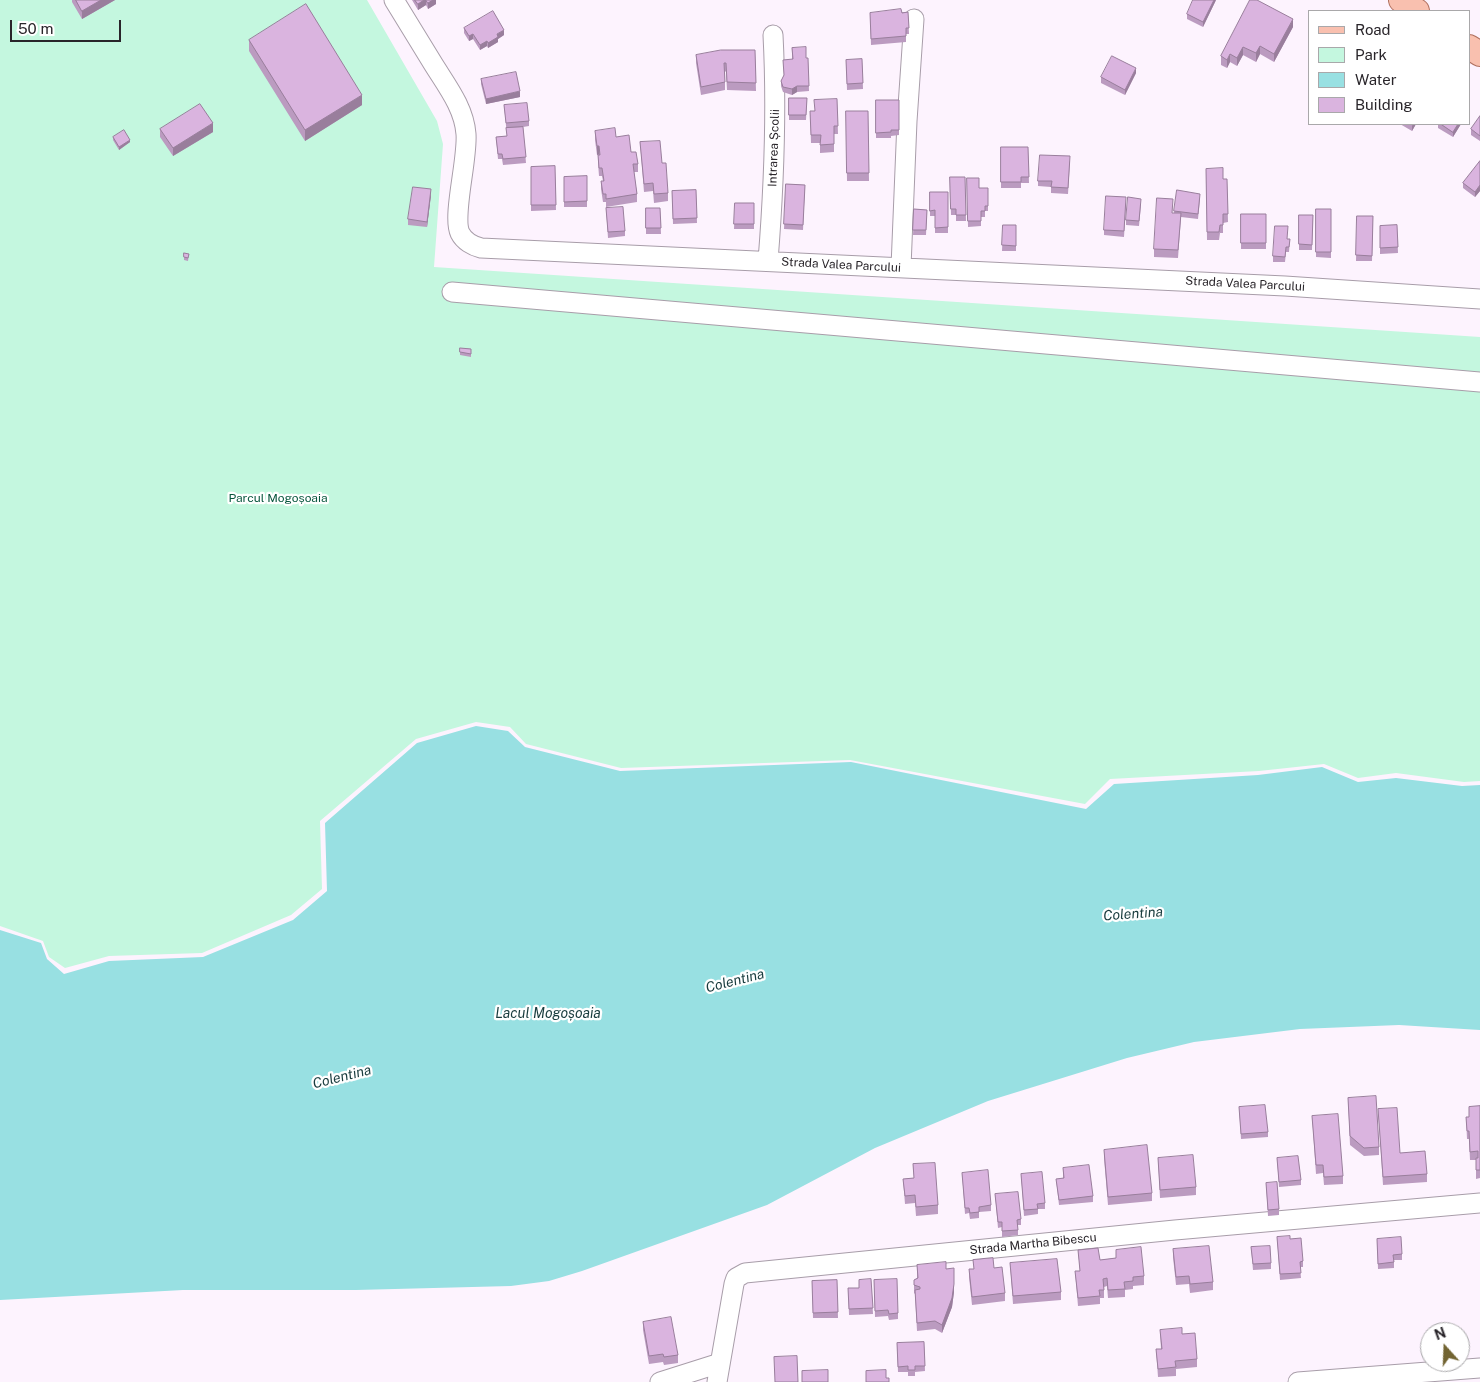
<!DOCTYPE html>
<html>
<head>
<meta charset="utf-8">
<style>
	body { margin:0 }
	#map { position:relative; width:1480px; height:1382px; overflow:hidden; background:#fdf3fe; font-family:"Public Sans",sans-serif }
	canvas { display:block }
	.legend { position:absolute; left:1308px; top:10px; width:162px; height:115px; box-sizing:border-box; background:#fff; border:1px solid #a9a8aa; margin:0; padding:6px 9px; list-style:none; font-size:15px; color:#29252a }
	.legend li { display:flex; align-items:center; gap:10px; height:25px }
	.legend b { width:25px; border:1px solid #a9a8aa }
	.north { position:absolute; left:1420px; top:1322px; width:50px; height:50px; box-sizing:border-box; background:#fff; border:1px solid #a9a8aa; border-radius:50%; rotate:340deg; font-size:14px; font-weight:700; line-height:20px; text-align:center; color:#29252a }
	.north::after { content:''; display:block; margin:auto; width:18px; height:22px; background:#726432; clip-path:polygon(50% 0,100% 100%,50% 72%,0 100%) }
	.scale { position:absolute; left:10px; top:20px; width:111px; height:22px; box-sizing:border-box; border:2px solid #29252a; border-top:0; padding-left:6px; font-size:15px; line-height:18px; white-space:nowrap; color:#29252a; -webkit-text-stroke:4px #fff; paint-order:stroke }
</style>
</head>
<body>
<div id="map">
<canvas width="1480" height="1382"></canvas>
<ul class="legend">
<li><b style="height:6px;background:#f9c0af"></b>Road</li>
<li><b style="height:14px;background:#c4f7df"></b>Park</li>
<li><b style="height:14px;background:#98e0e2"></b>Water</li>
<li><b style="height:14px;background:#dab4df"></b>Building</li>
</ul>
<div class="north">N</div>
<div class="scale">50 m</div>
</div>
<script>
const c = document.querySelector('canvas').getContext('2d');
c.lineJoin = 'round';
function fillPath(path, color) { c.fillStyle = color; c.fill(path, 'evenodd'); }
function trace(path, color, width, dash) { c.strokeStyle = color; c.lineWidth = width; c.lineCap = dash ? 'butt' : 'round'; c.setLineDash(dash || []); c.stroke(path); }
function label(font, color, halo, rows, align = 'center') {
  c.font = font + ' "Public Sans",sans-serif'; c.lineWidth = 4.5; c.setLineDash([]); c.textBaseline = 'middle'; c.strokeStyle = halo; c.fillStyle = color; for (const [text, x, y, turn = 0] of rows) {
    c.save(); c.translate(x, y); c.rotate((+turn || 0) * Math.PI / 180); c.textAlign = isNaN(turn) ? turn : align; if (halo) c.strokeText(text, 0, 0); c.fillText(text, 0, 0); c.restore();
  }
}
fillPath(new Path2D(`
	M0,0H367L437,121L443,144L434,267L1480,337V781L1464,782L1396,773L1358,778L1324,764L1259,771L1110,779L1085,804L850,760L621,768L526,744L510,727L476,722L416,739L320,821L322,889L291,915L202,953L109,956L65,968L49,957L43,941L0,926Z`), '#c4f7df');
fillPath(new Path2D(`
	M476,726L508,731L525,747L620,771L851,762L1086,809L1114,784L1258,775L1322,767L1358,782L1396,778L1462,786L1480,785V1030L1399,1025L1300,1029L1194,1042L1127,1058L988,1101L875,1148L767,1205L582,1271L549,1281L511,1286L356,1290H183L0,1300V930L41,943L47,959L64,974L109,961L203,957L293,920L327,891L325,823L417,743Z`), '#98e0e2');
const minor = new Path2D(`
	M394,0C407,21 419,41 432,62C446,85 464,107 466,134C468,159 452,216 460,233C464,241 473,246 481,248L1285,286L1480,299
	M768,261C774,186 777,111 773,35
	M901,267L907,121L914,19
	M452,292L1480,382
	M660,1382L720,1363
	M717,1382L734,1284L736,1278L745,1273L1175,1230L1480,1203
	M1298,1382L1480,1368`);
const major = new Path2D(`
	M1401,0L1417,11
	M1469,47L1480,54`);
trace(minor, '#a89da9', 21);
trace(major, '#ae6e5d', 26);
trace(minor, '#fff', 19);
trace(major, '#f9c0af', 24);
fillPath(new Path2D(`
	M72,0H115L82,19L72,2Z
	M412,0H436V4L428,9L426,5L418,10Z
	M1216,0L1203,27L1187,19V14Z
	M1250,0L1293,27L1274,62L1260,54L1256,62L1243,55L1237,66L1230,62L1227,68L1221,65V56Z
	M908,12L909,34H906V42L871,45L870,13Z
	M464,28L504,35L498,39V42L488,48L487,46L480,50L473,39L469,41L464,33Z
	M249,40L362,105L305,141L249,51Z
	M792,48L806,58H808L809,91L797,92L792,95L783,92L781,86V81L792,59Z
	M755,50L756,91L727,90L726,72L725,71V90L701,95L696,63V55Z
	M862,59L863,89L847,90L846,60Z
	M1136,73L1125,95L1101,83V77Z
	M481,79L520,97L486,104L481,84Z
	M789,98H807L806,120H789Z
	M837,99L838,134H834V152L820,153V143H811L810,111H814Z
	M876,100H899V135L891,136V138H876Z
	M504,105L529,121V126L523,127L526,163L503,165L502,159H498L496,137L507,136Z
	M846,111H868L869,181H847Z
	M1480,116V141L1471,135V129Z
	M1400,124H1416L1412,131Z
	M1438,124H1461L1453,137L1438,128Z
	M160,129L213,132L173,156L160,137Z
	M595,131L616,137L631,152L638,164V172H634L637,194V202L606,207V202H603L601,189V181H603L602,176H599L598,163V155H599H597L595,140Z
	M113,137L130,142L119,150L113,140Z
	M640,142L662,163L668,193V201L654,203L653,191L644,192Z
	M1001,147H1028L1029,183H1021V188H1001Z
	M1070,161L1068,194L1051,193V187L1038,186V181Z
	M1480,161V191L1475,197L1463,188V183Z
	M555,166L556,210L531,211V167Z
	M1206,169L1223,179H1227L1228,222L1223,223V233H1220L1219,240H1207Z
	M587,176V207H564V177Z
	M950,177H965L966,221H956V215H951Z
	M967,178L979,188H988V211H985V217H981V226L968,227Z
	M786,184L805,185L803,230L784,229Z
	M696,190L697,223L673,224L672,191Z
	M1177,190L1200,199L1198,219L1181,217L1178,258L1154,257V249L1173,213H1174Z
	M930,192H948V233H935V216H930Z
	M431,195L427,227L408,225V219Z
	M735,203H754V229H734Z
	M1126,203L1124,237L1104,235V230Z
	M1141,204L1139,226L1126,225V220Z
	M606,208L625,231V236L608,238Z
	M646,208H660L661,234H646Z
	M914,209L927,210L926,235H913Z
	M1316,209H1331V258L1316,257Z
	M1241,214H1266V249H1241Z
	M1299,215H1313L1312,250H1299Z
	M1357,216H1373L1372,261H1356Z
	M1003,225H1016V251H1002Z
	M1397,225L1398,253L1380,254V226Z
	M1287,239H1290L1289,252H1286L1285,262H1273V256Z
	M184,253L189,254L188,261L184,260Z
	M460,348L471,349V357L460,355Z
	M1348,1098L1379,1147V1155L1364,1156L1350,1145Z
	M1480,1106V1178L1476,1179V1160H1470L1469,1139H1467L1466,1117H1469V1107Z
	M1239,1107L1268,1132V1137L1241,1139Z
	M1378,1109L1400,1153L1427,1174V1182L1383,1185Z
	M1312,1116L1343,1176V1184L1324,1185L1323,1173L1316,1174Z
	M1104,1150L1152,1193V1201L1108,1205L1104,1158Z
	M1158,1158L1196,1187V1195L1160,1198Z
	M1277,1158L1301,1180V1185L1279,1187Z
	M913,1164L938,1205V1214L916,1216L915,1203L905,1204L903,1179L914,1178Z
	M1063,1168L1093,1196V1202L1059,1205L1056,1179L1063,1178Z
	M962,1173L991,1205V1211L979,1212V1218L970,1219L969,1213L965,1214Z
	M1021,1174L1045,1203V1209H1038V1214L1024,1216Z
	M1266,1183L1279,1209V1215L1268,1216Z
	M995,1194L1021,1219V1225H1018V1235L1002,1237V1227L998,1228Z
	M1277,1237L1290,1239L1303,1261V1267H1300L1301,1278L1280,1280Z
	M1377,1239L1402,1254V1260H1394V1268L1378,1269Z
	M1251,1247L1271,1263V1269L1253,1270Z
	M1173,1249L1213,1282V1290L1190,1293L1189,1284L1176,1285L1173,1257Z
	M1078,1250L1100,1260L1116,1258V1250L1144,1276V1285L1133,1286V1289L1125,1290V1297L1108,1298L1107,1286L1104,1287V1298H1100V1304L1078,1306L1075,1271H1080Z
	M973,1260L994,1268L1005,1293V1301L972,1305L969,1277V1269H974Z
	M1010,1263L1061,1292V1300L1013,1304Z
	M917,1265L946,1269L954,1292L952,1307L942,1333L935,1329L917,1331L915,1294L914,1293V1280L917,1278Z
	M871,1279L873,1314L849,1315L848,1288H859Z
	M837,1280L838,1318H813L812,1281Z
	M874,1280L898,1313V1319L889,1320L888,1316L875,1317Z
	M643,1322L678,1355V1363L664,1365L663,1362L649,1364L643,1330Z
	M1160,1330L1182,1334L1197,1359V1367L1176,1369V1376L1158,1377L1156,1349H1161Z
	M924,1342L925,1371L915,1372V1376H908V1372H898L897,1343Z`), '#bb9bc0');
fillPath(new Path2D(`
	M101,0H115L82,19V11Z
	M424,0H426V5L418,10V4Z
	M433,0H436V4L428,9V3Z
	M1214,0H1216L1203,27V22Z
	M1293,19V27L1274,62V54Z
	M504,30V35L498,39V42L488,48V43L497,34Z
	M473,34V39L469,41V36Z
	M487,41V46L480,50V45Z
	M1260,46V54L1256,62V53Z
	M1243,47V55L1237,66V58Z
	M1230,54V62L1227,68V60Z
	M1136,68V73L1125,95V90Z
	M797,86V92L792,95V89Z
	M520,91V97L486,104V99Z
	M362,95V105L305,141V130Z
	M213,123V132L173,156V148Z
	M1413,124H1416L1412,131V126Z
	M1458,124H1461L1453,137V132Z
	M130,140V142L119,150V147Z
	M597,146H599V154L597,155Z
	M1480,185V191L1475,197V192Z
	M431,189V195L427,227V222Z
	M954,1284V1292L952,1307L942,1333V1325Z`), '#997e9c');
const building = new Path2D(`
	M76,0H101L82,11Z
	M415,0H424L418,4Z
	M426,0H433L428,3Z
	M1193,0H1214L1203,22L1187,14Z
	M1250,0H1257L1293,19L1274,54L1260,46L1256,53L1243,47L1237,58L1230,54L1227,60L1221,56Z
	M306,4L362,95L305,130L249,40Z
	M901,9L902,13L908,12L909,28H906V36L871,39L870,13Z
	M493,11L504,30L497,34L498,37L488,43L487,41L480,45L473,34L469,36L464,28Z
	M806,47V58H808L809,86H797L792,89L783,87L781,81L784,75L783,60L793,59L792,48Z
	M721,50H755L756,83L727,82L726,63H724L725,82L701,87L696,55Z
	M1112,56L1136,68L1125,90L1101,77Z
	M862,59L863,83L847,84L846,60Z
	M516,72L520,91L486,99L481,79Z
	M789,98H807L806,115H789Z
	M837,99L838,126H834V144L820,145L821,135H811L810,111H815L814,100Z
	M876,100H899V130H891V132L876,133Z
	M527,103L529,121L506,123L504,105Z
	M200,104L213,123L173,148L160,129Z
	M846,111H868L869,173H847Z
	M1480,116V136L1471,129Z
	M1441,124H1458L1453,132Z
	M523,127L526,157L503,159L502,154H498L496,137L507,136L506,128Z
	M615,128L616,137L629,135L631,152H636L638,164H633L637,194L606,199V194H603L601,181H604L602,168H599L598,155H600L599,146H597L595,131Z
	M124,130L130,140L119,147L113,137Z
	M660,141L662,163H666L668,193L654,194L653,183L644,184L640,142Z
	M1001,147H1028L1029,177H1021V182H1001Z
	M1040,155L1070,156L1068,188L1051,187L1052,181H1038Z
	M1480,161V185L1475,192L1463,183Z
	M555,166L556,205H531V167Z
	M1223,168V179H1227L1228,214H1223V225H1220L1219,232H1207L1206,169Z
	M587,176V201L564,202V177Z
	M950,177H965L966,215H956V209H951Z
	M967,178H979V188H988V206H985V211H981V221H968Z
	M786,184L805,185L803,225L784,224Z
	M413,187L431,189L427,222L408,219Z
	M696,190L697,218L673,219L672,191Z
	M1177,190L1200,194L1198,214L1174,211Z
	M930,192H948V227L935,228V210L930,211Z
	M1106,196L1126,197L1124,231L1104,230Z
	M1128,197L1141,199L1139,221L1126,220Z
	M1157,198L1173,199L1172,213H1181L1178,250L1154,249Z
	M735,203H754V224H734Z
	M623,207L625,231L608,232L606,208Z
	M646,208H660L661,228H646Z
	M914,209L927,210L926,230H913Z
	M1316,209H1331V252H1316Z
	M1241,214H1266V243H1241Z
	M1299,215H1313L1312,245L1299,244Z
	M1357,216H1373L1372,256L1356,255Z
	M1003,225H1016V246L1002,245Z
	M1397,225L1398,247L1380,248V226Z
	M1275,226H1288L1287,239H1290L1289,247H1286L1285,257L1273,256Z
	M184,253L189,254L188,258L184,257Z
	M460,348L471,349V354L460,352Z
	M1376,1096L1379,1147L1364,1148L1350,1136L1348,1098Z
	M1265,1105L1268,1132L1241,1134L1239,1107Z
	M1480,1106V1170H1476V1158H1478V1151L1470,1152L1469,1131H1467L1466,1117H1469V1107Z
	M1397,1108L1400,1153L1425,1151L1427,1174L1383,1177L1378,1109Z
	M1338,1114L1343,1176L1324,1177L1323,1165H1316L1312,1116Z
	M1147,1145L1152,1193L1108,1197L1104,1150Z
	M1193,1155L1196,1187L1160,1190L1158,1158Z
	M1298,1156L1301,1180L1279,1182L1277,1158Z
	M935,1163L938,1205L916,1207L915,1195L905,1196L903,1179L914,1178L913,1164Z
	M1089,1165L1093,1196L1059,1200L1056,1179L1064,1178L1063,1168Z
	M988,1170L991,1205L979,1207V1212L970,1213L969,1208H965L962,1173Z
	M1042,1172L1045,1203L1037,1204L1038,1209L1024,1210L1021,1174Z
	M1277,1182L1279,1209L1268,1210L1266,1183Z
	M1018,1192L1021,1219L1017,1220L1018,1230L1002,1231V1222H998L995,1194Z
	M1290,1236V1239L1301,1238L1303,1261L1300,1262L1301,1273L1280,1274L1277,1237Z
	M1401,1237L1402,1254L1393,1255L1394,1262L1378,1264L1377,1239Z
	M1209,1246L1213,1282L1190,1284L1189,1276L1176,1277L1173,1249Z
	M1270,1246L1271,1263L1253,1264L1251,1247Z
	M1141,1247L1144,1276L1133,1277V1281L1124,1282L1125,1289L1108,1290L1107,1278L1103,1279L1104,1290H1099L1100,1296L1078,1298L1075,1271H1080L1078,1250L1098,1248L1100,1260L1116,1258V1250Z
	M993,1258L994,1268L1002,1267L1005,1293L972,1297L969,1269H974L973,1260Z
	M1057,1259L1061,1292L1013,1296L1010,1263Z
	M946,1262V1269L954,1268V1284L952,1298L942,1325L935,1321L917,1323L915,1290L920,1289V1287L914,1285V1280L918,1278L917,1265Z
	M871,1279L873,1308L849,1309L848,1288H859V1280Z
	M897,1279L898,1313L889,1314L888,1310L875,1311L874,1280Z
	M837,1280L838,1312L813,1313L812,1281Z
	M671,1317L678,1355L664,1357L663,1354L649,1356L643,1322Z
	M1182,1328V1334L1195,1333L1197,1359L1175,1361L1176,1367L1158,1369L1156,1349H1162L1160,1330Z
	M924,1342L925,1366H915V1370H908V1366L898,1367L897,1343Z
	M797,1356L798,1382H775L774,1357Z
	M828,1370V1382H802V1371Z
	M886,1370V1378H889V1382H866V1371Z`);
fillPath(building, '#dab4df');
trace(building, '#997e9c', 1);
label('12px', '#29252a', '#fff', [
	["Intrarea Școlii",774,148,-88],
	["Strada Valea Parcului",841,265,3],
	["Strada Valea Parcului",1245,284,3],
	["Strada Martha Bibescu",1033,1244,-6]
]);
label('12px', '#07563d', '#fff', [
	["Parcul Mogoșoaia",278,498]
]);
label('italic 14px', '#193c3e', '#fff', [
	["Colentina",1133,914,-4],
	["Colentina",735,981,-14],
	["Lacul Mogoșoaia",548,1014],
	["Colentina",342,1077,-14]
]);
</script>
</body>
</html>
